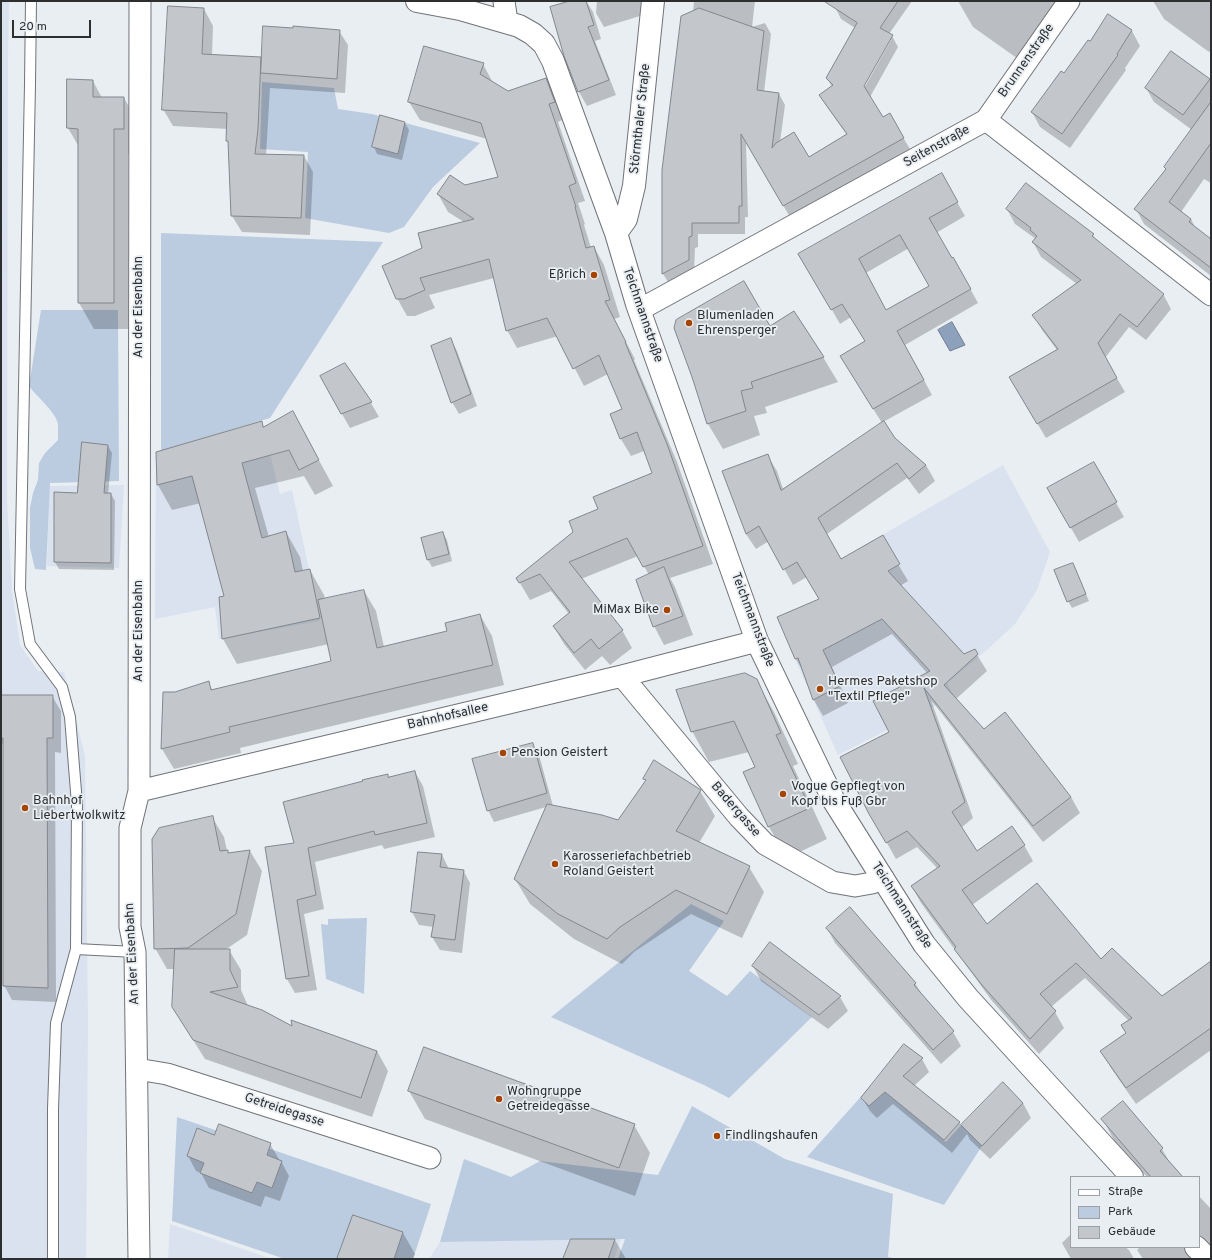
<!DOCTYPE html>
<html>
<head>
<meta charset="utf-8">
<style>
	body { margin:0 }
	#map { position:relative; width:1212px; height:1260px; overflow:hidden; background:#e9eef3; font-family:Overpass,sans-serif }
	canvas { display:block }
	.frame { position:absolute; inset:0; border:2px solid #2c2e30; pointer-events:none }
	.legend { position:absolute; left:1070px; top:1176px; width:130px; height:72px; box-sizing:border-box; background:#e9eef3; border:1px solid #9da1a5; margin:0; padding:5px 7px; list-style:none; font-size:12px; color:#2c2e30 }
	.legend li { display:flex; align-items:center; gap:8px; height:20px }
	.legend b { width:20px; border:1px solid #9da1a5 }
	.scale { position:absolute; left:12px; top:20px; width:79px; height:18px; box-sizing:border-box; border:2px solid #2c2e30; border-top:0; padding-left:5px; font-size:12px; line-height:14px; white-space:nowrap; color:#2c2e30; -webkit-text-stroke:3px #e9eef3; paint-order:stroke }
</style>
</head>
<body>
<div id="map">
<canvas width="1212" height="1260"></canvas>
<div class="frame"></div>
<ul class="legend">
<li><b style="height:5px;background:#fff"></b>Straße</li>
<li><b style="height:11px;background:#bbcbe0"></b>Park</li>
<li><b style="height:11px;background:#c3c7cc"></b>Gebäude</li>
</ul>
<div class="scale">20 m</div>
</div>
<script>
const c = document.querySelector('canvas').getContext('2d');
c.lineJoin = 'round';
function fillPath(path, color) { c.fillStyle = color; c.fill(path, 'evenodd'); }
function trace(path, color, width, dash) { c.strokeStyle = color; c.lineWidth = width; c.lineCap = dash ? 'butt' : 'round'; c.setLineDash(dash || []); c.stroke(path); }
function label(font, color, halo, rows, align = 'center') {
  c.font = font + ' Overpass,sans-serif'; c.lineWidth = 3.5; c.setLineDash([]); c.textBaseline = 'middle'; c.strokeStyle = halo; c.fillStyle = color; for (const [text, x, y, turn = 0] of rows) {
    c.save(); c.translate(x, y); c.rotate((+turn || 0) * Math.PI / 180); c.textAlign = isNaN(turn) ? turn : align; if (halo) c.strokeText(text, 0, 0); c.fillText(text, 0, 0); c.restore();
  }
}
fillPath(new Path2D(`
	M1,1H9L8,64L7,500L12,590L20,645L38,671L64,672L85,756L88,1025L86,1259H1Z
	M262,421L280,494L292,490L320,621L219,639L215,607L155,619L156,452Z
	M1003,465L1050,552L1037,590L1015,624L988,649L947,683L954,696L838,755L795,659L818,649L841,559Z
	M124,485L119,568L47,566L49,486Z
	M170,1224L272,1259H168Z
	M571,1239H621L614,1259H429L440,1242Z`), '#d9e2ee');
fillPath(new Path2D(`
	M262,82L334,88L338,109L372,114L480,143L433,187L404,227L389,233L305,218L308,152L260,149Z
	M161,233L383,242L270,418L161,451Z
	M41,310H118L119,481L50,483L46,570L35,569L30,548V508L33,493L38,480L39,463L45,453L58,440C58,434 58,429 58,424C56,412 36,396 29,386Z
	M691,904L724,921L689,971L727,996L750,971L812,1017L729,1098L704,1085L551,1017Z
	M367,918L364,994L326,979L321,924L328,925V919Z
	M874,1082L946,1142L961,1125L982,1146L944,1205L807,1157Z
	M692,1106L785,1159L893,1194L888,1257L898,1259H618L625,1239L440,1242L464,1159L511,1177L540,1161L658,1175Z
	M177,1117L431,1204L413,1259H285L172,1221Z`), '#bbcbe0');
const water = new Path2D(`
	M952,322L965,345L950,351L938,330Z`);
fillPath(water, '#8da1bc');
trace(water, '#707e92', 1);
fillPath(new Path2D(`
	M573,1H586L593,12L601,39L595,41L616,95L587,106L579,92L565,56Z
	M597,1H642L640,16L604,27L596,13Z
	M694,1H755L752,27L765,23L771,34L764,92L779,94L785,105L780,142L808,158L847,135L827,107L820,96L832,87L827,78L855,28L841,19L835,7L839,1H912L889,34L892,36L898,47L870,97L883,118L889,114L910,149L790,217L746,142L748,217H745V234H698V247L695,248L694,271L670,285L663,274V171L693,12ZM889,40H891L863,90L861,89Z
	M958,1H1064L1021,61L973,27Z
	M1153,1H1211V50L1209,52L1164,19Z
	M204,9L213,26L212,55L261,58L262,60L339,31L348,45L345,93L270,88L266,155L304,156L313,172L310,235L242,232L232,216L230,145L227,141L228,129L173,126L163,109Z
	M1108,16L1132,31L1140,46L1125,68L1126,70L1070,148L1040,127L1032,112L1065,75L1090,43Z
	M1172,52L1211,81V183L1204,179L1181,212L1191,219L1196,229L1211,241V276L1144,224L1136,209L1166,170L1165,167L1192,130L1154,102L1146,88Z
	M483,64L493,83L508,92L545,79L556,97L564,119L558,122L585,201L578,203L585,224L584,225L591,248L594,247L604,265L620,317L614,319L635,359L634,360L677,462L713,564L670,578L675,587L693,635L664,645L654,626L649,575L638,556L581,579L622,630L632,648L610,665L602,656L585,670L564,644L554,627L569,614L551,591L530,600L517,578L575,532L599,509L653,474L644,451L631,456L621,439L611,415L623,410L608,374L584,386L558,336L517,348L507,330L494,278L429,295L435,308L415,316H407L397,298L423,249L464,222L448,212L438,194L499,177L487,139L420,120L409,102Z
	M68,80L93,81L102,98H124L139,124V155L128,154V329H94L79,303V147L68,128Z
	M405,123L409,130L402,160L377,154L374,147Z
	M941,174L965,216L936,233L951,259L961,272L978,303L905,345L932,395L883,422L895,439L926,465L935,481L919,494L907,478L827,534L841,561L882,537L908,581L900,586L964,656L974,650L987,671L956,699L984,730L1071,797L1080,813L1043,842L931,700L973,818L961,828L977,852L1024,845L1033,861L972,905L987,925L1101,961L1162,998L1211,978V1050L1136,1104L1111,1068L1102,1052L1127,1034L1129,1021L1085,978L1051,1007L1055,1012L1064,1028L1039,1054L992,1001L921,903L912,887L938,869L917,847L896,859L870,813L890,732L928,674L892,634L832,667L848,703L823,716L814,700L805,675L796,659L820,600L807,577L793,585L769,541L756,549L746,534L767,455L777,471L783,489L882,423L849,370L866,342L851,317L840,324L800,254ZM909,248L931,286L886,311L866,273Z
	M1007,209L1093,235L1097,242L1163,294L1171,309L1146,340L1129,327L1105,358L1125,392L1046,438L1010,378L1057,350L1042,330L1034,315L1077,284L1041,257L1033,242L1036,239L1015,224Z
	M794,312L823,357L838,382L765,407L767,413L754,416L760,435L723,449L708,424L693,376Z
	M451,340L457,351L477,406L459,414L452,402Z
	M345,364L371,403L379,417L350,428L321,377Z
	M293,413L333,486L315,495L304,476L255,488L269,537L286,532L300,557L303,571L310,570L324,595L325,599L364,591L376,611L384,647L448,632L480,615L492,636L504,685L240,748L241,753L174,769L162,749L164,693H175L208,682L213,691L333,662L329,644L237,664L223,639L220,597L225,596L201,503L172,510L158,485L157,453L261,422L264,427Z
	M108,446L112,453L108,494H111L115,501L114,570L59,569L55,562V493L78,494Z
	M1094,464L1124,517L1079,542L1049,489Z
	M443,533L447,540L452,561L432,567L428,560L422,538Z
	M1073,564L1089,601L1072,608L1068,601Z
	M756,680L774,712L798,764L793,766L827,839L787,858L769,827L744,773L756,767L749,752L709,762L692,731Z
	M1,696H52L61,711V753L55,752L56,1002L12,1000L4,985V746L1,741Z
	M532,744L539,755L553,806L618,822L646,782L644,779L654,761L700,791L715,816L699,843L749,867L764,892L742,938L691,914L634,952L622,964L574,939L530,904L515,879L546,807L494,822L488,810Z
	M415,772L423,786L435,837L384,849L382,845L315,862L324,909L304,914L317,990L295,993L287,979L266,848L296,844L387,775L389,778Z
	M212,817L224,837L227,851L229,854L250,851L262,871L247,935L225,950H229L241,970V990L248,1006L293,1028L377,1051L388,1071L372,1117L205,1059L185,1027L175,969H167L155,948Z
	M419,853L442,855L449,869L463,870L470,883L462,953L440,950L432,937L434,927L419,925L412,912Z
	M827,928L915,983L924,998L953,1032L961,1046L941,1064L835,943Z
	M770,944L840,997L848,1011L828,1029L761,981L753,966Z
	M904,1046L922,1059L929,1072L914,1086L959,1122L961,1126L1003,1084L1023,1103L1031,1118L990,1159L970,1140L967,1134L952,1153L893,1104L877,1118L870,1111L862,1098Z
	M409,1091L634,1125L650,1153L635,1196L425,1119Z
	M1123,1102L1162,1149L1172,1166L1182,1177H1147L1114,1140L1103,1120Z
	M198,1130L215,1136L270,1144L279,1159L278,1160L281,1161L289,1176L280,1201L265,1196L261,1207L209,1188L201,1173L196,1171L188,1156Z
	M1199,1196L1211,1209V1255L1198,1259H1143L1137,1250L1140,1247H1199Z
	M403,1233L415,1254L413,1259H339Z
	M1071,1234V1247H1125L1129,1250L1134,1259H1071L1062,1243Z
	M615,1240L626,1259H564Z`), '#0003');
const building = new Path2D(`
	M570,1H586L594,25L588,27L609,80L578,92L564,56L550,7Z
	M824,1H898L880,28L893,35L864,86L883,117L890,113L904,138L783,206L741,134L742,206H739V223H692V236L689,237V260L662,274V170L681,16L699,8L764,31L757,90L779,93L772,148L776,143L794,132L809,157L847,134L819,95L833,85L826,78L857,23Z
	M168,6L204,8L202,54L261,57L258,129L255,154L304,155L301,218L231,216L228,141H226L227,113L162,110Z
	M1108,14L1132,30L1117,54L1118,55L1062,134L1031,112L1061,71L1064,73L1088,40L1090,41Z
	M263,26L293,28V26L340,30L337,79L261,73Z
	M424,46L484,63L480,74L508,91L546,78L555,102L549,104L576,183L569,186L576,207H575L586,248L594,246L610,300L605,301L626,342H625L667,444L703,546L643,567L627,538L569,562L623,630L599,649L591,639L574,653L553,626L570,612L540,574L519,583L516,578L573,532L569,521L598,509L593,497L652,473L637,432L620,439L610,414L622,409L599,355L573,369L547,318L506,331L489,259L420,278L425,290L404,299H396L382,266L422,248L418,233L474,219L437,194L450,175L465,185L498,177L481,123L408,102Z
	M1171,51L1210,79L1183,115L1145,88Z
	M67,79L93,80V97H124V129H114V303H78V129L67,128Z
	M1211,102V143L1169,202L1191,219L1189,222L1211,239V268L1134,209L1166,169L1164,167Z
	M380,115L405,122L398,154L372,147Z
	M942,173L958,202L929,218L952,258L953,257L971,289L897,331L924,380L873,409L840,356L865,341L842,304L831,310L798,254ZM900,235L929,286L886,310L859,259Z
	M1026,183L1094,234L1092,236L1164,294L1137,327L1120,314L1098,343L1117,378L1037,424L1009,377L1058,349L1032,315L1081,280L1032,242L1037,236L1030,230L1031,228L1006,209Z
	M744,281L770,326L794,311L824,357L751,382L753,388L741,391L746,411L707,424L692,377L674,328L676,320Z
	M451,338L471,394L451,403L431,346Z
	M345,363L372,402L341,414L320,376Z
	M293,411L319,460L299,470L289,450L242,463L262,538L286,531L295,572L310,569L320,618L222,639L219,597L224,596L192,476L157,485L156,452L262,421L263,427Z
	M884,421L895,438L926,465L909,479L897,463L818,518L841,559L883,535L900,564L888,571L964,654L975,649L978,654L944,685L984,729L1005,712L1071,797L1033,826L924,688L965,802L952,812L977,851L1012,826L1025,845L962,890L987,924L1037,883L1101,959L1112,948L1162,996L1211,961V1028L1126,1088L1100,1051L1126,1033L1121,1025L1132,1018L1076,963L1040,994L1056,1011L1030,1039L982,985L954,949L956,947L911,886L940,866L907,831L886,843L869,814L840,757L889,732L873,701L930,671L882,619L823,650L840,686L813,700L798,658L795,659L777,617L819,599L797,562L783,570L759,526L746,534L722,471L768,454L781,490Z
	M82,442L108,445L104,493H111V563L54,562V492L77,493Z
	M1094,462L1117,502L1070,528L1047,488Z
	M443,532L449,554L427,560L421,538Z
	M1073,563L1086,594L1067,602L1054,570Z
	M664,567L683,616L653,627L636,580Z
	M364,590L377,648L447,631L445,623L480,614L493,665L229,727L230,732L161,749L163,692H175L209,681L211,690L331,661L318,600Z
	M745,673L757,679L781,733L776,735L810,808L768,827L743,772L755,767L734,721L691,732L676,690Z
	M1,695H53V738H47L48,988L3,986V738L1,739Z
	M533,743L547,793L487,811L472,759Z
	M654,760L701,790L676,831L750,866L727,914L676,890L620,927L607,939L558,914L514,879L547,804L602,815L618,820L646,780L643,779Z
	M415,771L427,823L375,835L374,831L308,848L316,895L297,900L309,976L286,979L265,847L294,843L283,802L363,781L362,780L388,774V777Z
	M213,816L220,851L228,850V853L250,850L236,914L188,948L154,949L152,839L159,828Z
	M418,852L442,854L440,867L464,870L455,940L431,937L435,915L411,912Z
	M850,907L916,983L914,985L954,1031L933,1050L826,928Z
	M770,942L841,996L819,1015L752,966Z
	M175,949H230V970L238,987L210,992L262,1010L292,1026L291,1020L377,1051L361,1098L193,1040L172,1007Z
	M904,1044L923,1058L903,1076L960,1122L944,1140L885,1092L869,1106L861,1098Z
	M424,1047L635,1124L619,1168L408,1091Z
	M1003,1082L1023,1103L982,1146L961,1125Z
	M1123,1101L1163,1148L1160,1151L1183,1177H1151L1101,1119Z
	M219,1124L271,1143L267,1155L282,1161L272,1188L257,1182L252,1193L200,1173L204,1163L187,1156L197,1128L214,1135Z
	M353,1215L403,1232L394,1259H337Z
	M571,1239H615L608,1259H563Z`);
fillPath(building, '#c3c7cc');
trace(building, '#83878c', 1);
const service = new Path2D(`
	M31,1L30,84L20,589L30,644L62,687L70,717L77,804L76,949L56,1023L53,1109V1259
	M76,949L135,952`);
const minor = new Path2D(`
	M504,1L507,22
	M986,120L1069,1
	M639,310L986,120L1211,295
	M622,676L739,817L765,844L832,882L855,886L872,883L883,878
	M139,791L622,676L757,641
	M137,1069L167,1074L430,1158
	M139,1259L135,952L130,927V828L139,791L140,1`);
const tertiary = new Path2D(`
	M417,1L460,9L519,26L533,34L544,44L553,61L616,233L637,304L757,641L834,801L924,944L968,998L1132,1177
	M616,233L626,219L634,186L653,1
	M1196,1247L1208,1259`);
trace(service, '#707378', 12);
trace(minor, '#707378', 23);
trace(tertiary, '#707378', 24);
trace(service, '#fff', 10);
trace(minor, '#fff', 21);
trace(tertiary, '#fff', 22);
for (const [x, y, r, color] of [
	[594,275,4,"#a64404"],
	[689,323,4,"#a64404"],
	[667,610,4,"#a64404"],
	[820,689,4,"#a64404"],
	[503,753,4,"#a64404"],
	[783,794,4,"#a64404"],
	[25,808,4,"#a64404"],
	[555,864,4,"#a64404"],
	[499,1099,4,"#a64404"],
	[717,1136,4,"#a64404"]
]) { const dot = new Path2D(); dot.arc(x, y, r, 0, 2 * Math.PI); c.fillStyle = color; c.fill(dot); trace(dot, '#e9eef3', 1.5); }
label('13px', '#2c2e30', '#e9eef3', [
	["Brunnenstraße",1027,61,-55],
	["Störmthaler Straße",641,119,-84],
	["Seitenstraße",937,147,-29],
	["An der Eisenbahn",139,307,-90],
	["Teichmannstraße",642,315,71],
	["Teichmannstraße",752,620,69],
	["An der Eisenbahn",139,631,-90],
	["Bahnhofsallee",448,717,-13],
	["Badergasse",735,810,49],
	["Teichmannstraße",901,906,57],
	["An der Eisenbahn",133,954,-93],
	["Getreidegasse",284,1111,18]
]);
label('13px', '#2c2e30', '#e9eef3', [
	["Eßrich",586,275,"right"],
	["Blumenladen",697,316],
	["Ehrensperger",697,331],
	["MiMax Bike",659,610,"right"],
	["Hermes Paketshop",828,682],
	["\"Textil Pflege\"",828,697],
	["Pension Geistert",511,753],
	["Vogue Gepflegt von",791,787],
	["Kopf bis Fuß Gbr",791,802],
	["Bahnhof",33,801],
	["Liebertwolkwitz",33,816],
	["Karosseriefachbetrieb",563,857],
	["Roland Geistert",563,872],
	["Wohngruppe",507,1092],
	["Getreidegasse",507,1107],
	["Findlingshaufen",725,1136]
], 'left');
</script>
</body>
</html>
